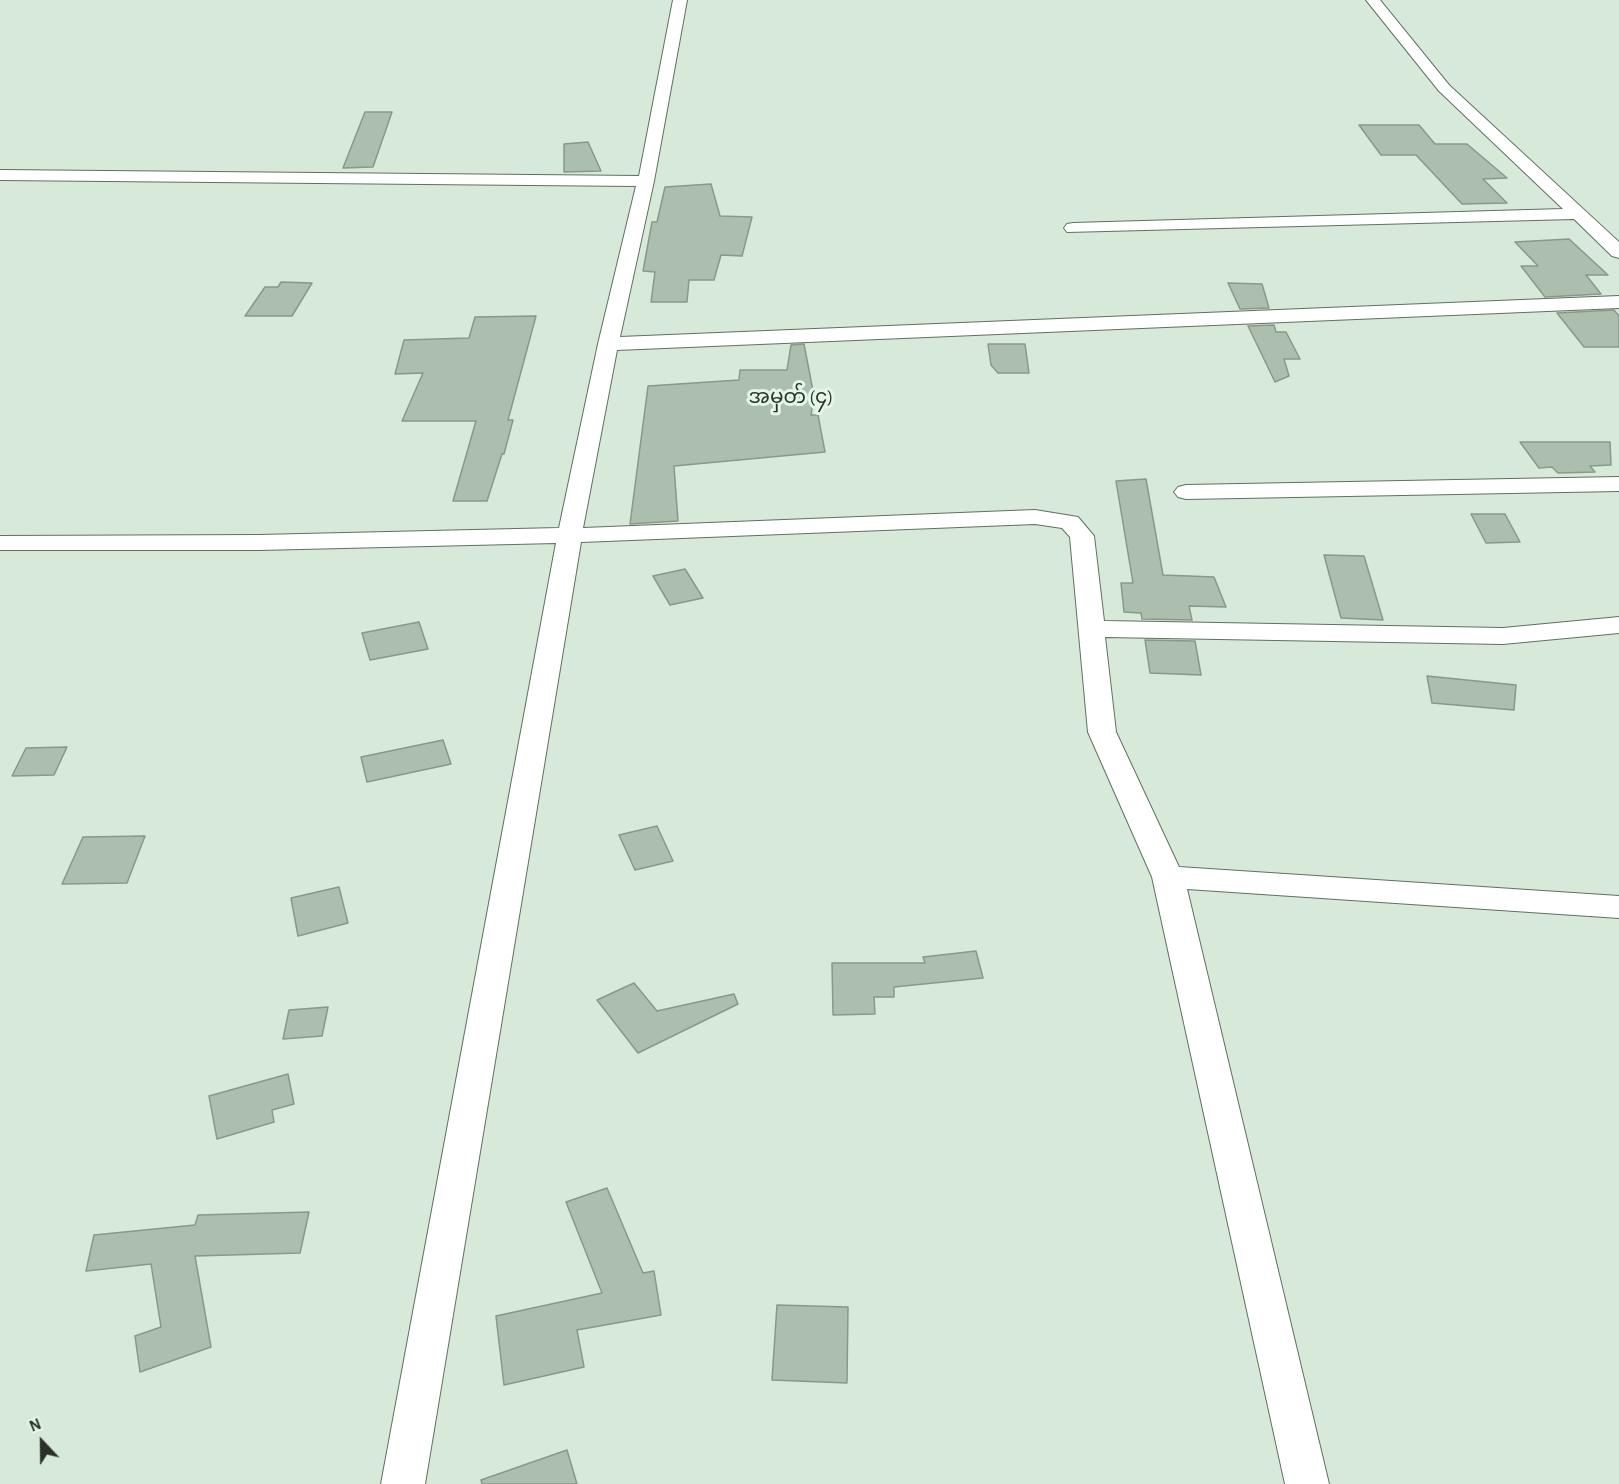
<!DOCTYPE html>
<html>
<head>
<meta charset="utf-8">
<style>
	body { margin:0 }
	#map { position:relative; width:1619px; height:1484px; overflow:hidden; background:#d7e9d8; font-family:"Alegreya Sans",sans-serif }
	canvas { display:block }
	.north { position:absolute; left:12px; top:1412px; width:60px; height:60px; -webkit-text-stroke:4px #e4f7e6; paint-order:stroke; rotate:338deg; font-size:16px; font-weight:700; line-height:24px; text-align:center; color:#2a302a }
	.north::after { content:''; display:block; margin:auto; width:21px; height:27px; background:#2a302a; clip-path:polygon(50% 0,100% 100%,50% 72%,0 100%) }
</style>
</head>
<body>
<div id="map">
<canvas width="1619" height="1484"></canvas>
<div class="north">N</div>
</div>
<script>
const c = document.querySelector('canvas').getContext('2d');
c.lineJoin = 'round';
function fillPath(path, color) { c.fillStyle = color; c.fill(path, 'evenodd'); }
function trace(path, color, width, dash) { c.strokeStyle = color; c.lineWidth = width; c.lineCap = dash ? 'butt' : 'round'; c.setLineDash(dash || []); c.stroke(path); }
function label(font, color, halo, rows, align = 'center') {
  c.font = font + ' "Alegreya Sans","Noto Sans Myanmar",sans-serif'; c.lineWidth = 6; c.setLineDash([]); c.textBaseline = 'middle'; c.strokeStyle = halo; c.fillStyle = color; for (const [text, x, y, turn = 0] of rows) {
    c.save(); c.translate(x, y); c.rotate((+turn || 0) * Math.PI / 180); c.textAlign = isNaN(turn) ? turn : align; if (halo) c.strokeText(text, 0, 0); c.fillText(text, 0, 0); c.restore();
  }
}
const building = new Path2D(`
	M365,112H392L373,167L343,168Z
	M1359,125H1419L1435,144H1467L1507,178L1483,179L1507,203L1462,204L1416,155H1381Z
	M588,142L601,171L564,172V144Z
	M711,184L720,216L752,217L742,256L721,255L714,280H689L687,302H651L655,272L643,271L652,222H657L665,187Z
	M1569,239L1608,275H1586L1601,294L1545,297L1521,266H1538L1515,242Z
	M281,282L312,283L292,316H245L265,287H278Z
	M1228,283L1262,284L1269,308L1240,309Z
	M1614,310L1619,316V347H1584L1557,313Z
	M536,316L508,420H513L504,454H502L487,501H453L476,421H402L423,373L395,374L404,340L469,338L475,317Z
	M1274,325L1276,332H1286L1300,359H1284L1289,376L1275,382L1248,326Z
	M804,344L814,396L811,415H818L825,452L674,466L678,521L630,524L648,386L739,380L740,370H787L791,345Z
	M988,344H1025L1029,373H998L991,365Z
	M1520,442H1610L1611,465L1590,466L1595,472L1558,473L1552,467L1539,468Z
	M1146,479L1163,575L1214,577L1226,607L1189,606L1192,620L1142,619L1141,613L1124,612L1121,583H1133L1116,481Z
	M1471,514H1505L1520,542L1486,543Z
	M1324,555L1364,556L1383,620L1341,618Z
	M685,569L703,598L670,605L653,576Z
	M419,622L428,649L370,660L362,633Z
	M1145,640L1195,641L1201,675L1150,673Z
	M1427,676L1516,685L1514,710L1432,703Z
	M443,740L451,764L367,782L361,757Z
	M67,747L54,775L12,776L26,748Z
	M657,826L673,861L635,870L619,835Z
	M145,836L127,883L62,884L83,837Z
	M339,887L348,923L298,936L291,898Z
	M976,951L983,978L894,987V997H874L875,1014L833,1015L832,963H925L923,957Z
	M634,983L657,1011L734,994L738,1004L638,1053L597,1000Z
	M328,1007L322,1036L283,1039L289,1010Z
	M288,1074L294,1104L272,1110L274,1122L217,1139L209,1096Z
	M607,1188L643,1273L654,1271L661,1315L577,1330L584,1367L504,1385L496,1316L602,1293L566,1202Z
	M309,1212L300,1253L195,1256L211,1347L140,1372L135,1336L161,1327L151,1264L86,1271L94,1235L195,1225L198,1215Z
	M777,1305L848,1307L847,1383L772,1380Z
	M567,1450L577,1484H482L481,1480Z`);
fillPath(building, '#acbead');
trace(building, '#889989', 1.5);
const street = new Path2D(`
	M673,0H687L654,181L620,337L1619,296V308L617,350L583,528L1035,510L1078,517L1094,536L1104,621L1503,628L1619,617V633L1503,644L1105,637L1116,732L1179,867L1619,896V918L1187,889L1329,1484H1285L1152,877L1088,732L1070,537L1062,528L1035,524L581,542L425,1484H381L556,543L259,550H0V536L259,535L559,528L598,344L636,186L0,180V170L639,176Z
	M1366,0H1380L1449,85L1619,242V258L1612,256L1574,219L1067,232L1064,228L1067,224L1073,223L1563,209L1439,91Z
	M1619,477V491L1186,499L1178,497L1174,492L1178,487L1186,485Z`);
trace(street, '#607061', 2);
fillPath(street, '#fff');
label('20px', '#2a302a', '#e4f7e6', [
	["အမှတ် (၄)",791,397]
]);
</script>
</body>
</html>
